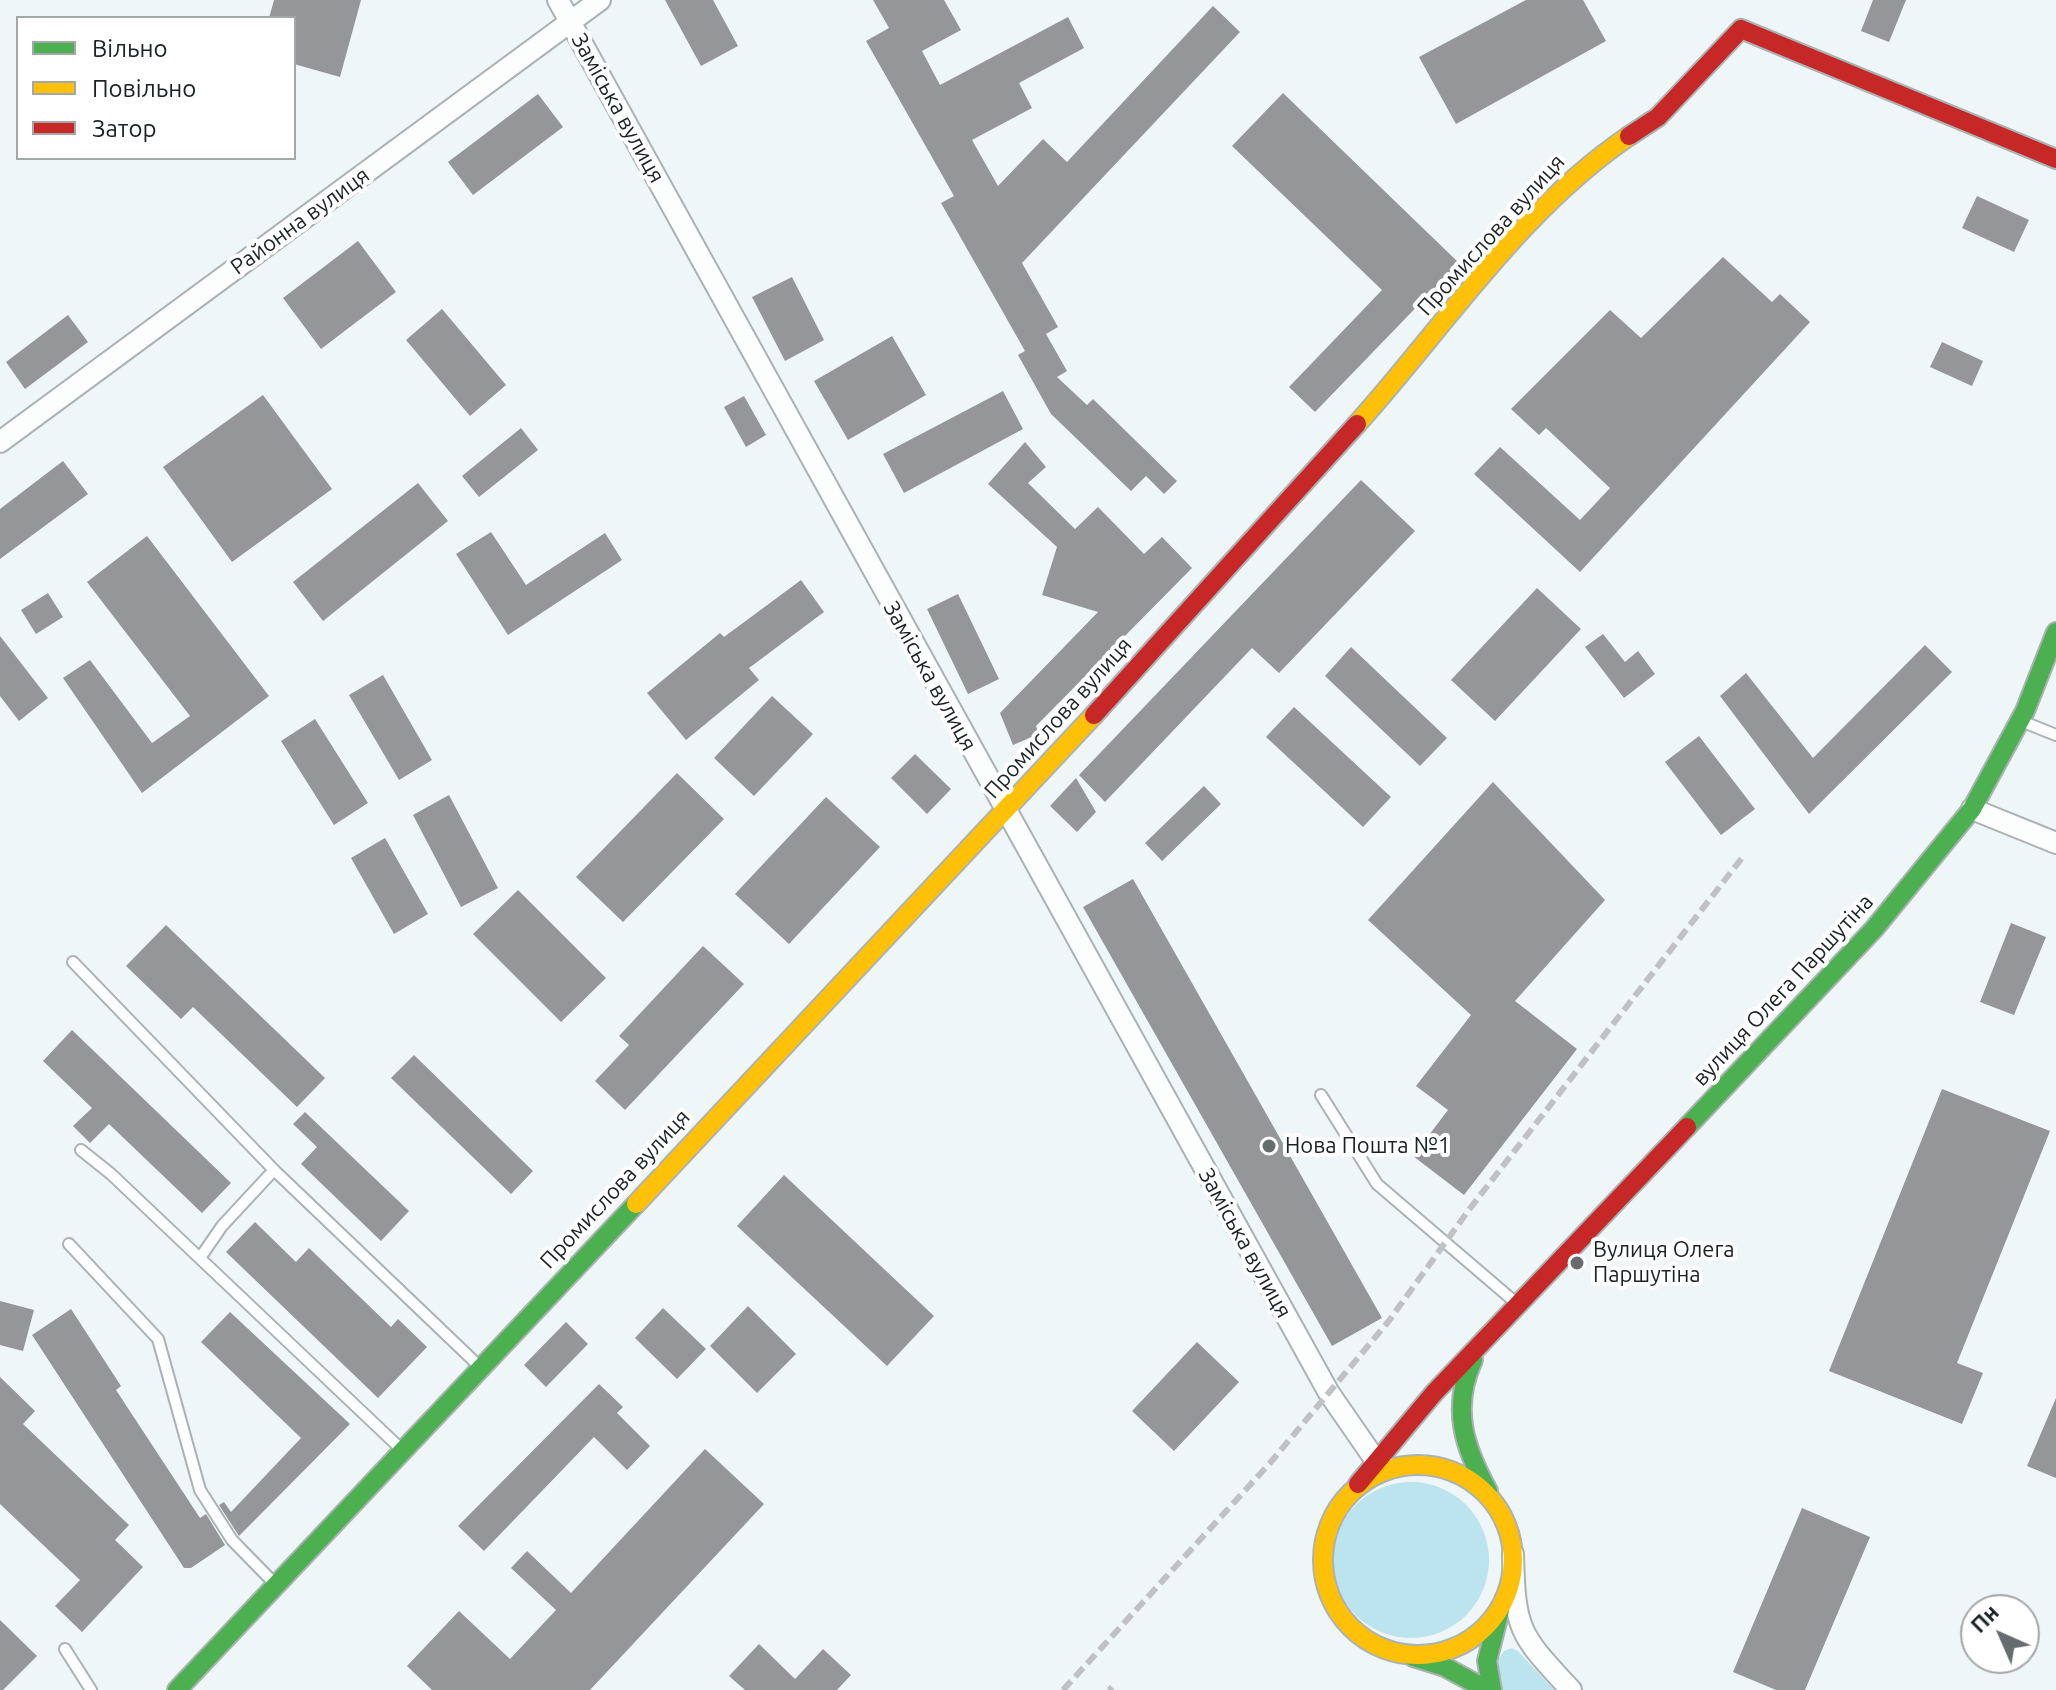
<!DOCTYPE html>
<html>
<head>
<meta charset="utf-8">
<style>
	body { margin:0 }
	#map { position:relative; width:2056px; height:1690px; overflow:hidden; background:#eef6f8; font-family:Ubuntu,sans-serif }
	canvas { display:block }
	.legend { position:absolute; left:16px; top:16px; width:280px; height:144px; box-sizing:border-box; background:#fff; border:2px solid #a4a7a7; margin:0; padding:10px 14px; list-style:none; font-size:24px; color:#1b2224 }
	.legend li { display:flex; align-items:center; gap:16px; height:40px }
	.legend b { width:40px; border:2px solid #a4a7a7 }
	.north { position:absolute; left:1960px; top:1594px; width:80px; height:80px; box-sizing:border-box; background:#fff; border:2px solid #a4a7a7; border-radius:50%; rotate:315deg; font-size:22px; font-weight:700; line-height:32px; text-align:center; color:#1b2224 }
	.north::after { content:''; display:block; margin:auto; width:28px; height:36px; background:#656c6e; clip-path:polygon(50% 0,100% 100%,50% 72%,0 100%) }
</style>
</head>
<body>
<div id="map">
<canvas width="2056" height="1690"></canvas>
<ul class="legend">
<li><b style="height:10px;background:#4caf50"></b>Вільно</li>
<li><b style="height:10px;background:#ffc107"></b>Повільно</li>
<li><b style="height:10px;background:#c62828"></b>Затор</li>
</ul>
<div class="north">Пн</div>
</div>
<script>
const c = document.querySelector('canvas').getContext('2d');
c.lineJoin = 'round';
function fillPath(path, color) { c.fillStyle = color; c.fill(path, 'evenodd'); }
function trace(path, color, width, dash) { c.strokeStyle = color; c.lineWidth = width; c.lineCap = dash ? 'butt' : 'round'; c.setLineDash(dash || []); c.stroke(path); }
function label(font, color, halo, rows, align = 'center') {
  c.font = font + ' Ubuntu,sans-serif'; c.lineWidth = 8; c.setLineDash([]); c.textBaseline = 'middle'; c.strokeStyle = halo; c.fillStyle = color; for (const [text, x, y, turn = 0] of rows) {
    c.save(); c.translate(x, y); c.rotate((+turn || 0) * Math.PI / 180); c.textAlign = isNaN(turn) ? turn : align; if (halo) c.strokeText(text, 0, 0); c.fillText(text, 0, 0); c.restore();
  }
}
fillPath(new Path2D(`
	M1333 1560a78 78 0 1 1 156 0a78 78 0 1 1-156 0Z
	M1512,1648L1518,1651L1554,1690H1500L1496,1663L1504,1651Z`), '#bbe4ef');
fillPath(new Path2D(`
	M274,0H361L340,77L294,64V18H269Z
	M665,0H713L738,46L701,66Z
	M873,0H944L961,30L922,51L940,85L1068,17L1084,48L1019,83L1032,108L972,140L998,186L1043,139L1067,162L1213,6L1240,32L1022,263L1058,327L1046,334L1067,371L1057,377L1087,405L1093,399L1177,481L1164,494L1146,476L1131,491L1051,414L1018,355L1025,351L941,203L954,196L866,41L889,28Z
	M1526,0H1583L1606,41L1456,124L1419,57Z
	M1873,0H1906L1889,42L1861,31Z
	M1283,93L1459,263L1315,412L1289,387L1382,290L1232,146Z
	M538,94L563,127L473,195L448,162Z
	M1977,196L2029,220L2014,252L1962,228Z
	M358,241L396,292L321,349L283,298Z
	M1723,257L1772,302L1780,294L1810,322L1580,572L1474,474L1500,447L1580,520L1610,488L1546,428L1539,435L1511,409L1610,310L1641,338Z
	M792,277L824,340L785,361L752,297Z
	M442,309L506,385L470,416L406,340Z
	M68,315L88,342L25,389L6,362Z
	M892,336L926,395L848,440L814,381Z
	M1942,342L1983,361L1972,386L1930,367Z
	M1003,391L1023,429L904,493L883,454Z
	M263,395L332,489L232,562L163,467Z
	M744,396L766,435L746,447L724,407Z
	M521,428L538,450L479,497L462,476Z
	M1025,442L1046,467L1028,483L1075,529L1098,507L1144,554L1162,537L1192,568L1036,726L1039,734L1013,745L1000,713L1098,612L1042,595L1057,547L988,484Z
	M63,461L88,494L0,559V509Z
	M1361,480L1415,531L1279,673L1252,648L1105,802L1079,775Z
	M418,483L448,521L323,621L293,582Z
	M491,532L526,585L605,533L622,560L508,635L456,554Z
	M147,536L269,696L142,793L63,678L90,660L152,743L190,716L87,582Z
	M801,580L824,612L749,668L759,680L686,740L647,693L720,633L724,637Z
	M1537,588L1581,629L1495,721L1451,680Z
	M48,593L63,617L36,634L21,610Z
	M958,594L999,679L968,694L927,609Z
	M1603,634L1625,662L1638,651L1655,674L1624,698L1585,647Z
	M0,636L48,698L19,721L0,696Z
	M1925,645L1952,672L1809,814L1720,696L1746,673L1813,758Z
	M1351,647L1447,738L1420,766L1325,676Z
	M383,675L432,760L399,780L349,695Z
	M772,696L813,734L754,796L714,758Z
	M1294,707L1391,797L1363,827L1266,737Z
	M315,719L368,803L334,825L281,741Z
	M1699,736L1755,809L1721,835L1665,762Z
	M915,754L951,789L927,814L891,778Z
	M677,773L724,819L623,922L576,877Z
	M1076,778L1096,812L1077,832L1050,806Z
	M1493,782L1605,900L1515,1001L1577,1049L1464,1195L1413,1156L1448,1110L1416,1086L1471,1015L1368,920Z
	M1204,786L1221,804L1162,861L1145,843Z
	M449,795L498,888L461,907L413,815Z
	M826,797L880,847L789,944L735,894Z
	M385,838L428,914L394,934L351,858Z
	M1133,879L1382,1318L1332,1346L1083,907Z
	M518,890L606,978L561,1022L473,934Z
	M2011,923L2046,937L2014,1015L1980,1002Z
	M166,925L325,1078L297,1107L193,1007L181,1019L126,966Z
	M703,946L744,984L625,1110L595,1081L629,1045L619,1036Z
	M72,1030L231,1183L202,1213L109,1124L90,1143L73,1126L92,1108L43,1061Z
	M414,1055L533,1171L511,1194L391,1078Z
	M1942,1089L2050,1131L1957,1363L1983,1373L1962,1424L1829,1371Z
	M305,1112L409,1211L381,1241L301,1164L317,1147L293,1124Z
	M784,1175L934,1316L887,1366L737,1226Z
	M255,1222L296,1262L309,1248L391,1327L398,1319L427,1347L378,1398L226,1252Z
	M0,1301L34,1310L23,1351L0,1345Z
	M748,1306L796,1354L757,1393L710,1346Z
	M663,1308L706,1349L677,1379L635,1338Z
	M71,1309L121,1386L116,1390L200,1518L206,1514L225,1545L191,1568H184L32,1335Z
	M230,1312L350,1424L239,1536L219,1505L224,1502L231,1512L301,1438L201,1342Z
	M566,1322L588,1344L546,1387L524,1365Z
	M1197,1342L1239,1382L1174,1451L1132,1411Z
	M0,1377L35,1411L23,1424L129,1525L115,1540L143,1567L82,1632L55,1606L80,1580L0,1504Z
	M599,1384L623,1407L617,1413L650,1446L627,1470L594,1437L484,1551L458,1526Z
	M2056,1398V1478L2027,1466Z
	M705,1449L764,1504L590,1690H432L407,1666L459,1611L510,1659L556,1610L511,1568L527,1551L571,1593Z
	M1802,1508L1870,1537L1805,1690H1776L1733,1672Z
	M0,1620L37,1656L3,1690H0Z
	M759,1644L795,1679L823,1649L851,1675L837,1690H745L729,1676Z`), '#959698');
const lane = new Path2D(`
	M2021,721L2056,735
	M73,962L274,1170L222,1226L200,1258
	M1321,1095L1377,1184L1515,1302
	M81,1150L111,1174L400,1448
	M274,1170L478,1365
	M69,1244L158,1339L200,1490L232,1540L274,1583
	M65,1649L91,1690`);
const street = new Path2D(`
	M558,0L1329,1393L1376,1461L1387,1468
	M0,442L600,0
	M1972,809L2056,843
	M1513,1554C1515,1631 1519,1634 1571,1690`);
const fast = new Path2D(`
	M1687,1127L1874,929L1972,809L2025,711L2056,632
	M1473,1360C1451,1408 1464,1447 1488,1491
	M1413,1657L1445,1667L1487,1690
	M177,1690L636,1204
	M1492,1690L1487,1661L1500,1610`);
const slow = new Path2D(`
	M1357,424C1444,327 1520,210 1629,136
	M636,1204L1094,715
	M1323 1560a95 95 0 1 1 190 0a95 95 0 1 1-190 0Z`);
const jam = new Path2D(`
	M1629,136L1658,117L1741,29L2056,159
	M1094,715L1357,424
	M1358,1484L1434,1393L1687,1127`);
trace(lane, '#abb2b4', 14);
trace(street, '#abb2b4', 24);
trace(fast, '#abb2b4', 22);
trace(slow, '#abb2b4', 22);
trace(jam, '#abb2b4', 22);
trace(lane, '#fcfefe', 10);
trace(street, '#fcfefe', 20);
trace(fast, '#4caf50', 18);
trace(slow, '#ffc107', 18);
trace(jam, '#c62828', 18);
trace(new Path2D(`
	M1063,1690L1270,1463L1388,1322L1468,1211L1745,854
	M1109,1690L1112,1687`), '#bfc1c2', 6, [12, 6]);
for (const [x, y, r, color] of [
	[1269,1146,8,"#656c6e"],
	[1577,1263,8,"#656c6e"]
]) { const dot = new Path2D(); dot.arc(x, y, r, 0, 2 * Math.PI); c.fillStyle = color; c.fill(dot); trace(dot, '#fff', 3); }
label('22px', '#1b2224', '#fff', [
	["Заміська вулиця",618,108,61],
	["Районна вулиця",300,221,-36],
	["Промислова вулиця",1491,235,-48],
	["Заміська вулиця",930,676,61],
	["Промислова вулиця",1058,718,-48],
	["вулиця Олега Паршутіна",1783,990,-47],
	["Промислова вулиця",615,1189,-47],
	["Заміська вулиця",1245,1243,61]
]);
label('22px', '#1b2224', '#fff', [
	["Нова Пошта №1",1285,1146],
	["Вулиця Олега",1593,1250],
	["Паршутіна",1593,1275]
], 'left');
</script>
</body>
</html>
